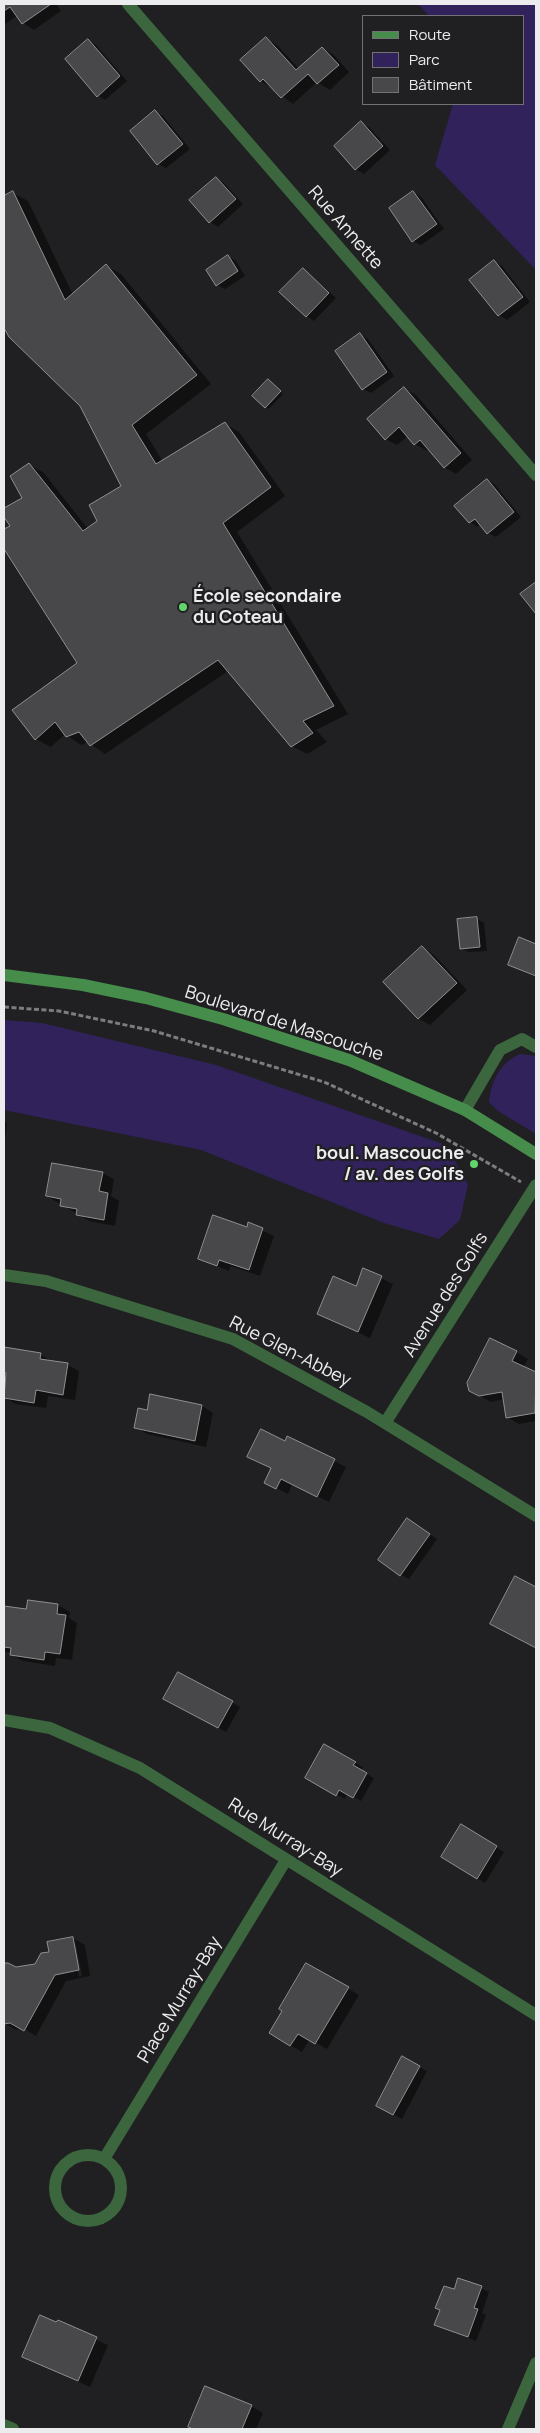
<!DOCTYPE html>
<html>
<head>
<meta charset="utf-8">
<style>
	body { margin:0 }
	#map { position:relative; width:540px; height:2433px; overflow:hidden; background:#202022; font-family:Manrope,sans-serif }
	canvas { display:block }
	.frame { position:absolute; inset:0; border:5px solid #ececee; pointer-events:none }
	.legend { position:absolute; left:362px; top:15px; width:162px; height:90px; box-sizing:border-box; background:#202022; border:1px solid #727274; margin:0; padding:6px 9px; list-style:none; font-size:15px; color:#ececee }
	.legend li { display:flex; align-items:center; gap:10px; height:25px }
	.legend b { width:25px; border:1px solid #727274 }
</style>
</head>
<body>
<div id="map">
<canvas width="540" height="2433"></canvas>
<div class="frame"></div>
<ul class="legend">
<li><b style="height:6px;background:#468d4c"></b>Route</li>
<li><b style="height:14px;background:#31225b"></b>Parc</li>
<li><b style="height:14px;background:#48484b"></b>Bâtiment</li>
</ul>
</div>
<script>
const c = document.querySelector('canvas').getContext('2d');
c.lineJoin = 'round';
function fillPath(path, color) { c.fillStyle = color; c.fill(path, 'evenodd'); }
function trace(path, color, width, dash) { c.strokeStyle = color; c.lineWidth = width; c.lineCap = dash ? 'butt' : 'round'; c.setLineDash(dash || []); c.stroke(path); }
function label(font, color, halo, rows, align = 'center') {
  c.font = font + ' Manrope,sans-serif'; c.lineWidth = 4.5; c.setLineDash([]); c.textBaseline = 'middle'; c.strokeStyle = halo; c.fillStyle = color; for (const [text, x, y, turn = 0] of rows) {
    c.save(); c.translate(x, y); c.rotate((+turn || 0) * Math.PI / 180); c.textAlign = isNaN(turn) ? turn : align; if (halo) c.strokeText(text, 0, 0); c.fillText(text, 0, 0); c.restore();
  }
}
fillPath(new Path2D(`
	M418,4H536V270L435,165L453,104H524V16H429Z
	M4,1020L42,1023L216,1065L446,1145L468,1185L460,1220L439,1239L384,1223L201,1150L4,1110Z
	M520,1054L536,1056V1134L498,1111L489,1102C491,1081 501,1062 520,1054Z`), '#31225b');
fillPath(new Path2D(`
	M4,4H56L61,11L34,30L23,23L17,16L4,25Z
	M266,38L277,45L299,69L322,48L334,55L349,72L330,90L317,82L293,104L261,81Z
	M89,40L96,45L127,81L105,100L98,96Z
	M155,112L163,116L190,149L166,168L158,164Z
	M361,123L369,127L390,150L364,174L356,169Z
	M217,178L224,183L243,204L218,227L210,222L191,200Z
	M414,192L421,197L444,229L421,245L413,241Z
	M13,193L28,201L73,295L106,266L121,274L211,384L146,434L163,462L225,424L239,432L285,496L237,532L348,714L316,730L327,742L307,754L292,746L228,671L105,754L88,742L81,745L65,734L51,747L36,739L79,663L4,547V531L12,527L4,515V509L24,498L30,465L44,473L88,529L99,521L123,486L81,406L10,337L4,325V197Z
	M228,257L236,261L245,276L225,289L217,285Z
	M494,261L502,266L530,302L507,320L499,315L471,280Z
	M303,269L336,298L314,321L307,316Z
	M360,335L368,339L394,376L371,393L363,389Z
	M272,383L283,394L269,409L266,407Z
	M404,389L416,395L472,460L456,474L444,467L429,449L427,451L415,444L408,436L397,445L385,439Z
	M488,480L495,485L521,517L496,537L488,533L481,524L477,527L470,522Z
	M477,919L484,923L487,951L469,952L461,948Z
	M519,938L536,945V977L509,965Z
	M423,948L434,955L467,990L430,1025L418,1018Z
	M4,1121L7,1123L5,1141H4Z
	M102,1173L114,1179L111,1196L119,1201L115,1226L89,1221L47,1196Z
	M249,1224L274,1236L260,1276L230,1266L229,1271L199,1259L247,1228Z
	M364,1270L393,1284L370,1338L319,1314L356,1287Z
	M4,1349L40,1354L52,1362L68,1365L79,1371L75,1400L48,1396L46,1408L15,1404L4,1397L7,1375L4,1374Z
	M516,1352L528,1359L523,1368L536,1375V1421L519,1424L507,1417L504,1399L491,1402L470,1390Z
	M151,1396L202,1406L213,1413L206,1447L147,1434L135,1427L148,1411Z
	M288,1438L346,1467L329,1502L292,1484L288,1494L265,1482Z
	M415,1525L437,1539L409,1579L401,1575Z
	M516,1578L536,1589V1648L503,1630Z
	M29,1601L58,1605L70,1612L69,1618L77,1623L72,1660L56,1658L55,1666L23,1661L12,1655V1653L4,1651V1608L27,1611Z
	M178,1673L240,1707L226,1732L165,1698Z
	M324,1746L363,1767L361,1771L374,1778L361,1801L347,1793L345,1799L306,1778Z
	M461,1826L504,1852L485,1883L443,1857Z
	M73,1938L85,1945L90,1976L66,1981L36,2036L23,2028L16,2030L4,2023V1965L16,1968L36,1965ZM73,1945H76L82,1976L79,1977Z
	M307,1964L359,1995L327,2049L310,2039L302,2052L270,2033Z
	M402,2058L427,2071L402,2119L385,2110Z
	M459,2279L489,2292L482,2313L486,2315L476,2341L436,2324Z
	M58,2322L108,2345L90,2387L23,2356Z
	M251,2406L263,2413L256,2429H194L189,2426Z`), '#0007');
const building = new Path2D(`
	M4,4H51L22,24L10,7L4,11Z
	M266,37L296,70L322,47L339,65L317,84L308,74L281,98L263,79L260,82L240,60Z
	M88,39L120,76L97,97L65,59Z
	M155,110L183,144L157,165L130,131Z
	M361,121L383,146L355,170L334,146Z
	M216,177L236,199L209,223L189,200Z
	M13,191L65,300L106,264L197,375L132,425L156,464L225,422L271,487L223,523L334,706L303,721L313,733L291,747L218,660L90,746L79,732L66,737L55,722L35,740L12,710L77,663L4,549V529L10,526L4,517V508L22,498L10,476L29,463L83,531L97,521L89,505L121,486L80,406L9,337L4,328V196Z
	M413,191L437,224L412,242L389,208Z
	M228,255L238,271L216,286L206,270Z
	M494,260L523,297L498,316L469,280Z
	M303,268L329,293L306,317L279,292Z
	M360,333L387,372L362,390L335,351Z
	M268,379L281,391L265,408L252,396Z
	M404,387L461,453L444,468L420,440L414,445L399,427L385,440L367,419Z
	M487,479L514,512L487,534L475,519L469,523L454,506Z
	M536,582V614L520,594Z
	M477,917L480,947L460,949L457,919Z
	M519,937L536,944V976L508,965Z
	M422,946L457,983L418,1019L383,982Z
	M52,1163L103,1172L99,1191L108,1193L104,1220L76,1215L77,1209L60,1206L61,1199L46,1196Z
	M213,1215L247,1227L248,1222L263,1228L249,1270L219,1260L217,1266L198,1259Z
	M363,1268L382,1276L358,1332L317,1314L333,1276L356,1286Z
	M490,1338L517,1351L512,1361L536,1372L535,1413L506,1418L502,1392L479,1396L469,1391L467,1383Z
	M4,1347L41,1353L40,1359L68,1363L63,1395L36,1390L34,1403L4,1398L6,1373L4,1372Z
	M150,1394L202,1405L195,1441L134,1428L138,1408L147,1410Z
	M261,1429L285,1441L287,1436L335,1459L317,1497L281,1479L276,1489L264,1483L271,1468L247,1457Z
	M407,1518L430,1534L400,1576L378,1560Z
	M515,1576L536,1587V1648L490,1624Z
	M28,1600L58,1604L57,1614L66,1615L60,1654L45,1652L44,1660L10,1655L11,1648L4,1647V1606L26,1609Z
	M178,1672L233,1701L218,1728L163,1699Z
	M324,1744L356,1762L353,1765L367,1773L353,1798L339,1790L336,1796L305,1778Z
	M461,1824L497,1846L477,1879L441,1857Z
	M73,1937L79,1970L55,1975L24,2031L10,2023L4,2024V1963H8L16,1967L35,1964L41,1953L49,1952L47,1942Z
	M306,1963L349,1987L315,2044L298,2034L290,2046L269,2033L282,2011L279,2009Z
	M402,2056L420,2066L393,2115L376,2106Z
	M458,2278L482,2286L474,2308L478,2309L468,2337L434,2325L440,2310L435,2308L444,2286L454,2289Z
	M40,2315L56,2322L58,2320L97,2337L78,2381L22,2357Z
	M205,2386L252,2405L242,2429H193L188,2427Z`);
fillPath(building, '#48484b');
trace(building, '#8f8f92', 1);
trace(new Path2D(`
	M4,1007L59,1011L154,1031L324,1082L436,1133L521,1182`), '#7d7d7f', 3, [5, 2.5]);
trace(new Path2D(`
	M128,4L536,475
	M465,1110L500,1050L522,1039L536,1047
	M4,1275L46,1281L233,1339L367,1412L536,1516
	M385,1423L536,1185
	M4,1720L50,1728L140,1768L536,2015
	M55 2188a33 33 0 1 1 66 0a33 33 0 1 1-66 0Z
	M104,2159L286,1860
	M4,2425L13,2429
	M508,2429L536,2363`), '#3b663e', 12);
trace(new Path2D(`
	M4,975L83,985L146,998L223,1019L349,1060L465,1110L536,1154`), '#468d4c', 12);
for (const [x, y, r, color] of [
	[183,607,5,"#5fd56b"],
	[474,1164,5,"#5fd56b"]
]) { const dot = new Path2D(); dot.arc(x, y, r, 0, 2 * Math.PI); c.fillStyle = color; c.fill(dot); trace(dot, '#202022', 2); }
label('18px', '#ececee', '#202022', [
	["Rue Annette",345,228,49],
	["Boulevard de Mascouche",284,1024,18],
	["Avenue des Golfs",446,1295,-58],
	["Rue Glen-Abbey",290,1352,27],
	["Rue Murray-Bay",285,1838,32],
	["Place Murray-Bay",180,2000,-59]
]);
label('bold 18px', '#ececee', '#202022', [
	["École secondaire",193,597],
	["du Coteau",193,618],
	["boul. Mascouche",464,1154,"right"],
	["/ av. des Golfs",464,1175,"right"]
], 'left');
</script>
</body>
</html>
